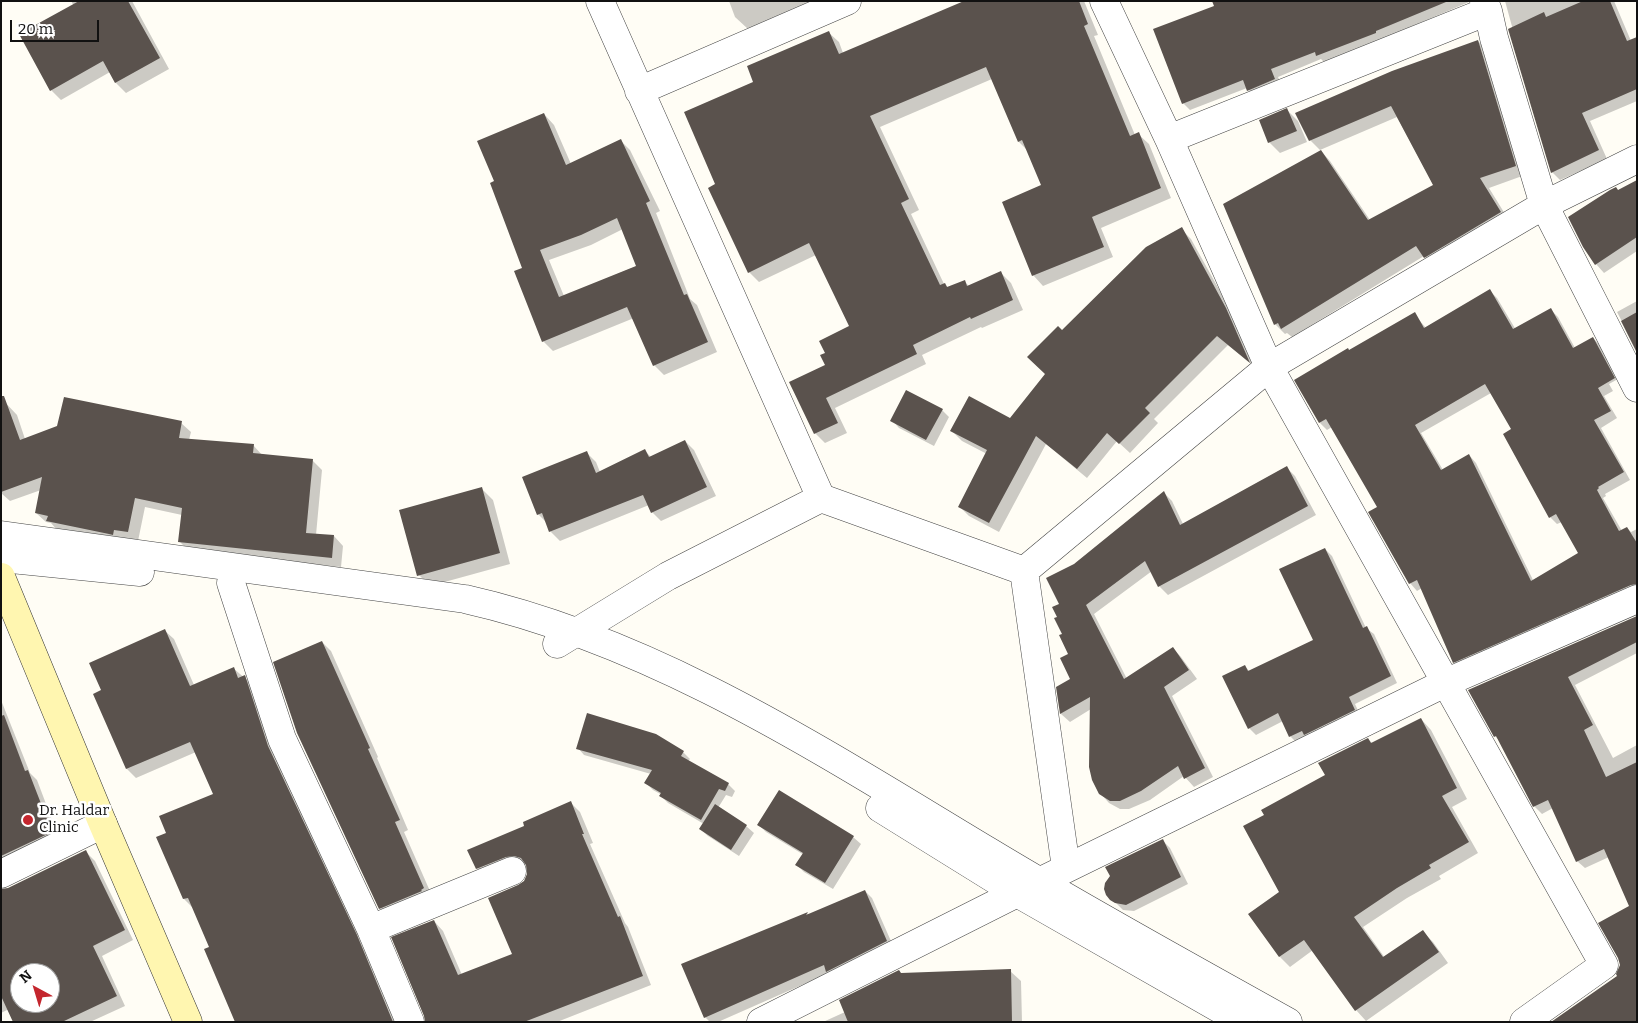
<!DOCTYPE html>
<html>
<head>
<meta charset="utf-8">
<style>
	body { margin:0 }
	#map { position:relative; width:1638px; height:1023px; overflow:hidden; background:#fffdf5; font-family:Bitter,serif }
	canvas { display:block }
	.frame { position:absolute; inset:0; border:2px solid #111; pointer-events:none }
	.north { position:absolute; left:10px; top:963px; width:50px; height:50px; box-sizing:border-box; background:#fff; border:1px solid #a0a0a0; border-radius:50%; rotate:321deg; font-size:14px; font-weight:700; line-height:20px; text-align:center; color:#111 }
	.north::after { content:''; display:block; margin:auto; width:18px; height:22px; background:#c4262e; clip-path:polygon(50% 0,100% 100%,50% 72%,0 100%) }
	.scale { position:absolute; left:10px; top:20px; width:89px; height:22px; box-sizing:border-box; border:2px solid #111; border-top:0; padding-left:6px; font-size:15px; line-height:18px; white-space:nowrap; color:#111; -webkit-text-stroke:4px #fff; paint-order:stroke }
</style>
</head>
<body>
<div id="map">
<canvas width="1638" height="1023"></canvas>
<div class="frame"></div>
<div class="north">N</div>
<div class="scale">20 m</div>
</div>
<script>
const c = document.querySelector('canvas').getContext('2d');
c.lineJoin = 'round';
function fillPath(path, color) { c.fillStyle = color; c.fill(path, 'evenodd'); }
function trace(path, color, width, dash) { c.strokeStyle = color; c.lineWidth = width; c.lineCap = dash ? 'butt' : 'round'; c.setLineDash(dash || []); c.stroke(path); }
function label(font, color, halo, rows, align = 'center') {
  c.font = font + ' Bitter,serif'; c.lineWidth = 5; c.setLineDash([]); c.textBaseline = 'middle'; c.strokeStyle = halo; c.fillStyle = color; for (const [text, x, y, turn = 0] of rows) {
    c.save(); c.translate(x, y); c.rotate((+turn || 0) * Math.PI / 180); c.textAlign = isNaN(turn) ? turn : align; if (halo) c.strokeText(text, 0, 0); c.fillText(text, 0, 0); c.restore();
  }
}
fillPath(new Path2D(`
	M71,1H132L169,69L126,93L116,83L110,72L61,100L51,90L74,6Z
	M729,1H822L748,29L735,17Z
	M968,1H1084L1098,35L1094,36L1135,135L1138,134L1149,144L1171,198L1101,228L1113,257L1043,286L1033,275L1043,186L1027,150L1019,142L992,79L880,127L919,210L911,214L944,284L949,288L965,282L969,286L1000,272L1011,283L1023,310L982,328L981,327L922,355L926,364L835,408L847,433L825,443L815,433L826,366V353L851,326L816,255L759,282L749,272L716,185L755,83L828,32L839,42L843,53Z
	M1213,1H1469V2L1382,39L1383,40L1325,63L1321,59L1278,77L1282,87L1255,97L1247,88L1190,110L1183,103L1215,7Z
	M1505,1H1614L1631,41L1637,39V101L1590,121L1607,159L1560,180L1552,172Z
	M1478,41L1488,51L1525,175L1489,188L1510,222L1434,267L1424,256L1292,337L1287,333L1285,334L1275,324L1321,151L1330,161L1370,220L1434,186L1397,117L1320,150L1310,140L1297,113Z
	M1287,110L1298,121L1307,142L1280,153L1269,142Z
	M544,114L554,125L571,164L620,140L630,150L660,211L656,213L690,299L697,305L717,352L664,375L654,365L634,318L553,351L543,341L523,269L495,182ZM623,229L637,266L564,296L549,260L591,245Z
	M1637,187V251L1604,273L1596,264L1619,191Z
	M1181,229L1191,239L1236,320L1257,369L1228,345L1154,419L1158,423L1130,453L1117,441L1087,478L1046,444L999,532L969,516L959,506L987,454L962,441L952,431L1010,419L1047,375L1062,332Z
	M1490,291L1497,298L1516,330L1551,310L1558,317L1575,348L1593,338L1601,346L1618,379L1609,384L1613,391L1604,396L1617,418L1601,428L1630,480L1605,494L1606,496L1603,498L1622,531L1627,528L1631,532L1637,529V593L1461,669L1454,662L1422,588L1417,591L1410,583L1379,507L1332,427L1327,430L1320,423L1349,352L1414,314L1426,328ZM1491,393L1513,430L1550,517L1557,524L1562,522L1580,554L1533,580L1476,463L1469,455L1443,470L1421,433Z
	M1637,301V350L1617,312Z
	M1,398L17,415L25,439L181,423L191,432L189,440L253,445L263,456L312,460L322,470L316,535L334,536L343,546L341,567L189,551L180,542L182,515L145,507L138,541L57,530L51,523L46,522L36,513L41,490L10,501L1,493Z
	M942,410L949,417L934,446L899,428L892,420Z
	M685,441L694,450L716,496L661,521L652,512L649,505L560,541L550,531L547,523L538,514L587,453L596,462L600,472L645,451L651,457Z
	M1286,467L1295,476L1316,515L1168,595L1159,586L1152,571L1094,614L1127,679L1173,648L1181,657L1197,679L1172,696L1213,777L1194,787L1184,776L1150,800L1129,809H1120L1109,803L1100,793L1091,709L1070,722L1061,714L1058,688L1071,679L1070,654L1059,617L1061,605L1074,566L1164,493L1172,501L1183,524Z
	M482,489L493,500L510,564L430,586L419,575Z
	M1325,549L1332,556L1366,628L1374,634L1397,683L1355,704L1361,717L1297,743L1290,736L1283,721L1256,735L1249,728L1245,666L1250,672L1314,640Z
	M1637,618V653L1575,685L1613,758L1637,745V972L1623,974L1631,906L1609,857L1585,868L1577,861L1553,808L1542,814L1534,806L1499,740L1495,736L1470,691Z
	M164,630L174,639L194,685L233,668L254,686L397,1022H236L211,948L193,908L184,899L215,795L196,752L136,778L127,769L95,694L103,691Z
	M322,642L331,651L378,757L377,758L408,830L404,832L433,898L389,917L380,908Z
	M1,700L30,773L37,780L60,841L1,871Z
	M1421,719L1431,730L1467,799L1452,807L1478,853L1439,876L1441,879L1407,898L1363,927L1385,958L1422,931L1433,942L1448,963L1366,1021L1356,1010L1313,950L1290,967L1280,957L1250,914L1281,892L1266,815L1326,776L1368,739L1373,744Z
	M578,748L683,752L690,759L688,761L728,784L735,791L732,797L726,795L718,808L746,826L754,833L739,856L708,836L700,829L704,824L668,803L661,796L662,795L653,790L646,783L651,774L584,755Z
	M571,803L580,812L593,843L590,844L625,923L628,927L651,985L557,1022H427L434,921L443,931L462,975L514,955L525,882L529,874L528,866L524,864L516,865L486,878L477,868L526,827Z
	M759,825L853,837L861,844L833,889L804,872L797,865L804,855L766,832Z
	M1162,840L1170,848L1188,884L1134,911L1123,910L1115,902Z
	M85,851L95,861L133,940L102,956L125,1006L90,1022H15L9,1009L1,1013V891L8,889ZM20,973H50V1003H20Z
	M865,891L872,898L894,948L829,973L718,1022H710L705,1017L683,965L807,913L809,915Z
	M1010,971L1021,981L1022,1022H823L845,1012L902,974Z`), '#0003');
fillPath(new Path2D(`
	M79,1H128L160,58L115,83L103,61L50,91L19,34Z
	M964,1H1079L1088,24L1084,26L1130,136L1139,132L1161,188L1092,217L1104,247L1032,276L1002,202L1041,185L1022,140L1018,142L986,67L870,116L909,199L901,203L940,285L945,283L947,287L965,280L967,286L1001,271L1013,300L971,319L970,317L913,345L917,354L826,398L838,423L814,434L789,382L825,365L820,355L825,353L819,341L849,326L809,243L748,273L708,188L715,184L684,112L753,82L747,66L829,31L839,54Z
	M1212,1H1446V2L1376,31V33L1316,56L1315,52L1271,69L1275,79L1247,91L1243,80L1182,104L1153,29L1214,6Z
	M1583,1H1610L1627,41L1637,37V89L1582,113L1599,150L1551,173L1508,29L1544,12L1546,17Z
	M1478,40L1516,166L1480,178L1501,212L1424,258L1416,246L1281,329L1278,323L1274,325L1223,204L1321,150L1368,220L1433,185L1391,106L1309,141L1295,113L1392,71Z
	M1287,108L1297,131L1268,143L1259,120Z
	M544,113L566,165L621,139L650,201L646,203L684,295L687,294L708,342L653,366L627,307L542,342L514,271L522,268L490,183L494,181L477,141ZM617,218L636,266L559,297L540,250L581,235Z
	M1637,180V237L1595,265L1583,247L1568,217L1610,190L1616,187L1618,190Z
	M1182,227L1226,308L1250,363L1217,336L1145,408L1150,413L1119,444L1107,433L1077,469L1036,436L989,523L958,507L987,450L950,431L969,396L1010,418L1045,374L1027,357L1058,326L1062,330L1146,247Z
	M1490,289L1513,329L1551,308L1573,348L1593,337L1615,378L1598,388L1611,411L1594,420L1624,472L1598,487L1599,488L1597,490L1619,531L1627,527L1637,543V584L1631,585L1453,663L1417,580L1409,584L1368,512L1377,507L1326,419L1319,423L1294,380L1348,348L1349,350L1415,312L1424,328ZM1485,384L1511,429L1503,434L1549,518L1556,514L1578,553L1531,581L1469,454L1441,470L1415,425Z
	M1637,312V353L1621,321Z
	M906,390L943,409L926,440L890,421Z
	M1,396H4L20,440L57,426L64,397L182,421L179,438L254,444L253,453L313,459L306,533L334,535L332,558L178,542L182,508L135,498L128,532L114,530L113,535L109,534L46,521L48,516L35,513L42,477L1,492Z
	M685,440L707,487L651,513L643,495L549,532L542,513L537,515L522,477L587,451L596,473L645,449L649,457Z
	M1287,466L1308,506L1158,587L1145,561L1086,605L1124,679L1173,647L1189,670L1164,687L1205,768L1184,779L1178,766L1141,791L1120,801H1110L1099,794L1092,780L1089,767L1090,697L1060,714L1056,687L1070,679L1060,658L1068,654L1059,635L1062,634L1054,618L1057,617L1052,607L1059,604L1046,578L1074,564L1164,491L1180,525Z
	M482,487L500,553L417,576L399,510Z
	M1325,548L1363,628L1367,626L1391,676L1349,697L1355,710L1304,735L1302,731L1289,737L1278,713L1248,729L1222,676L1245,665L1248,671L1313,640L1279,569Z
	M1637,616V642L1568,677L1593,725L1584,730L1606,777L1637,762V1022H1551L1617,976L1616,974L1620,965L1618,958L1598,923L1629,906L1604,849L1576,862L1548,800L1533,807L1496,736L1494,737L1468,690Z
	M165,629L190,686L234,667L238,678L245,675L268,746L357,935L393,1022H235L204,949L209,947L188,898L183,899L156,837L166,833L159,816L213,794L190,742L126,769L93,694L101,690L89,663Z
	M322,641L370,748L368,749L400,820L395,822L424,888L421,890L422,891L379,909L297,733L273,662Z
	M587,713L656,734L684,751L681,756L729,783L725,791L719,789L701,820L659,796L661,793L644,783L652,770L576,749Z
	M4,715L25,771L28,770L52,832L1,856V716Z
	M1421,718L1457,788L1442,796L1469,842L1429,865L1431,868L1397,888L1354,917L1383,957L1423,930L1439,952L1355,1011L1304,940L1279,957L1248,914L1279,892L1243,826L1264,815L1261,810L1325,775L1318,763L1368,738L1371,743Z
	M779,790L854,836L825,883L795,865L803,853L757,825Z
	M571,801L584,834H582L618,917L620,916L643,976L524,1022H425L424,1016L391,937L434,920L458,975L512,954L488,898L518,885L524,881L527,874L526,865L521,858L514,856L506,857L476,869L467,850L524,826L523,822Z
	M715,804L747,825L731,850L699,829Z
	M1163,839L1181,877L1126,905L1115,903L1110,900L1106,895L1104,889L1105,883L1110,876L1105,867Z
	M86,850L125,930L93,946L117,996L62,1022H13L1,996V889L8,888ZM20,973H50V1003H20Z
	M865,890L887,941L826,972L824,965L704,1018L681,964L808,912L806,915Z
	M1011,969L1012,1022H848L839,1000L899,970L901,973Z`), '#5a524d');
const minor = new Path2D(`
	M600,1L821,498
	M1104,1L1169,139L1269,367L1604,965L1524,1022
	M1484,1L1488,11L1494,38L1544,205L1637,388
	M639,91L847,1
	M1169,139L1488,11
	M1024,571L1269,367L1544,205L1637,159
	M1024,571L1066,868
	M231,583L282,739L371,929L410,1022
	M557,644L668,576L821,498L1024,571
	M1,874L103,824
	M371,929L512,871
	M761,1022L1039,882L1445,683L1637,599`);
const tertiary = new Path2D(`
	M1,535L465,599C656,642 823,752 988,851C1087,911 1188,966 1288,1022
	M1,558L140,572
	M880,808L1017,893L1243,1022`);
const secondary = new Path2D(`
	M1,577L103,824L188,1022`);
trace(minor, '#444', 29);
trace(tertiary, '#444', 29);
trace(secondary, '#333', 29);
trace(minor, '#fff', 28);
trace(tertiary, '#fff', 28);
trace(secondary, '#fff6b0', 28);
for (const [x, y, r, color] of [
	[28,820,6,"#c4262e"]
]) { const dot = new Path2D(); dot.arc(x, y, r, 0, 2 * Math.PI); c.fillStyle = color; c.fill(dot); trace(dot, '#fff', 2); }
label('15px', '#111', '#fff', [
	["Dr. Haldar",39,811],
	["Clinic",39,828]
], 'left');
</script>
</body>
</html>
